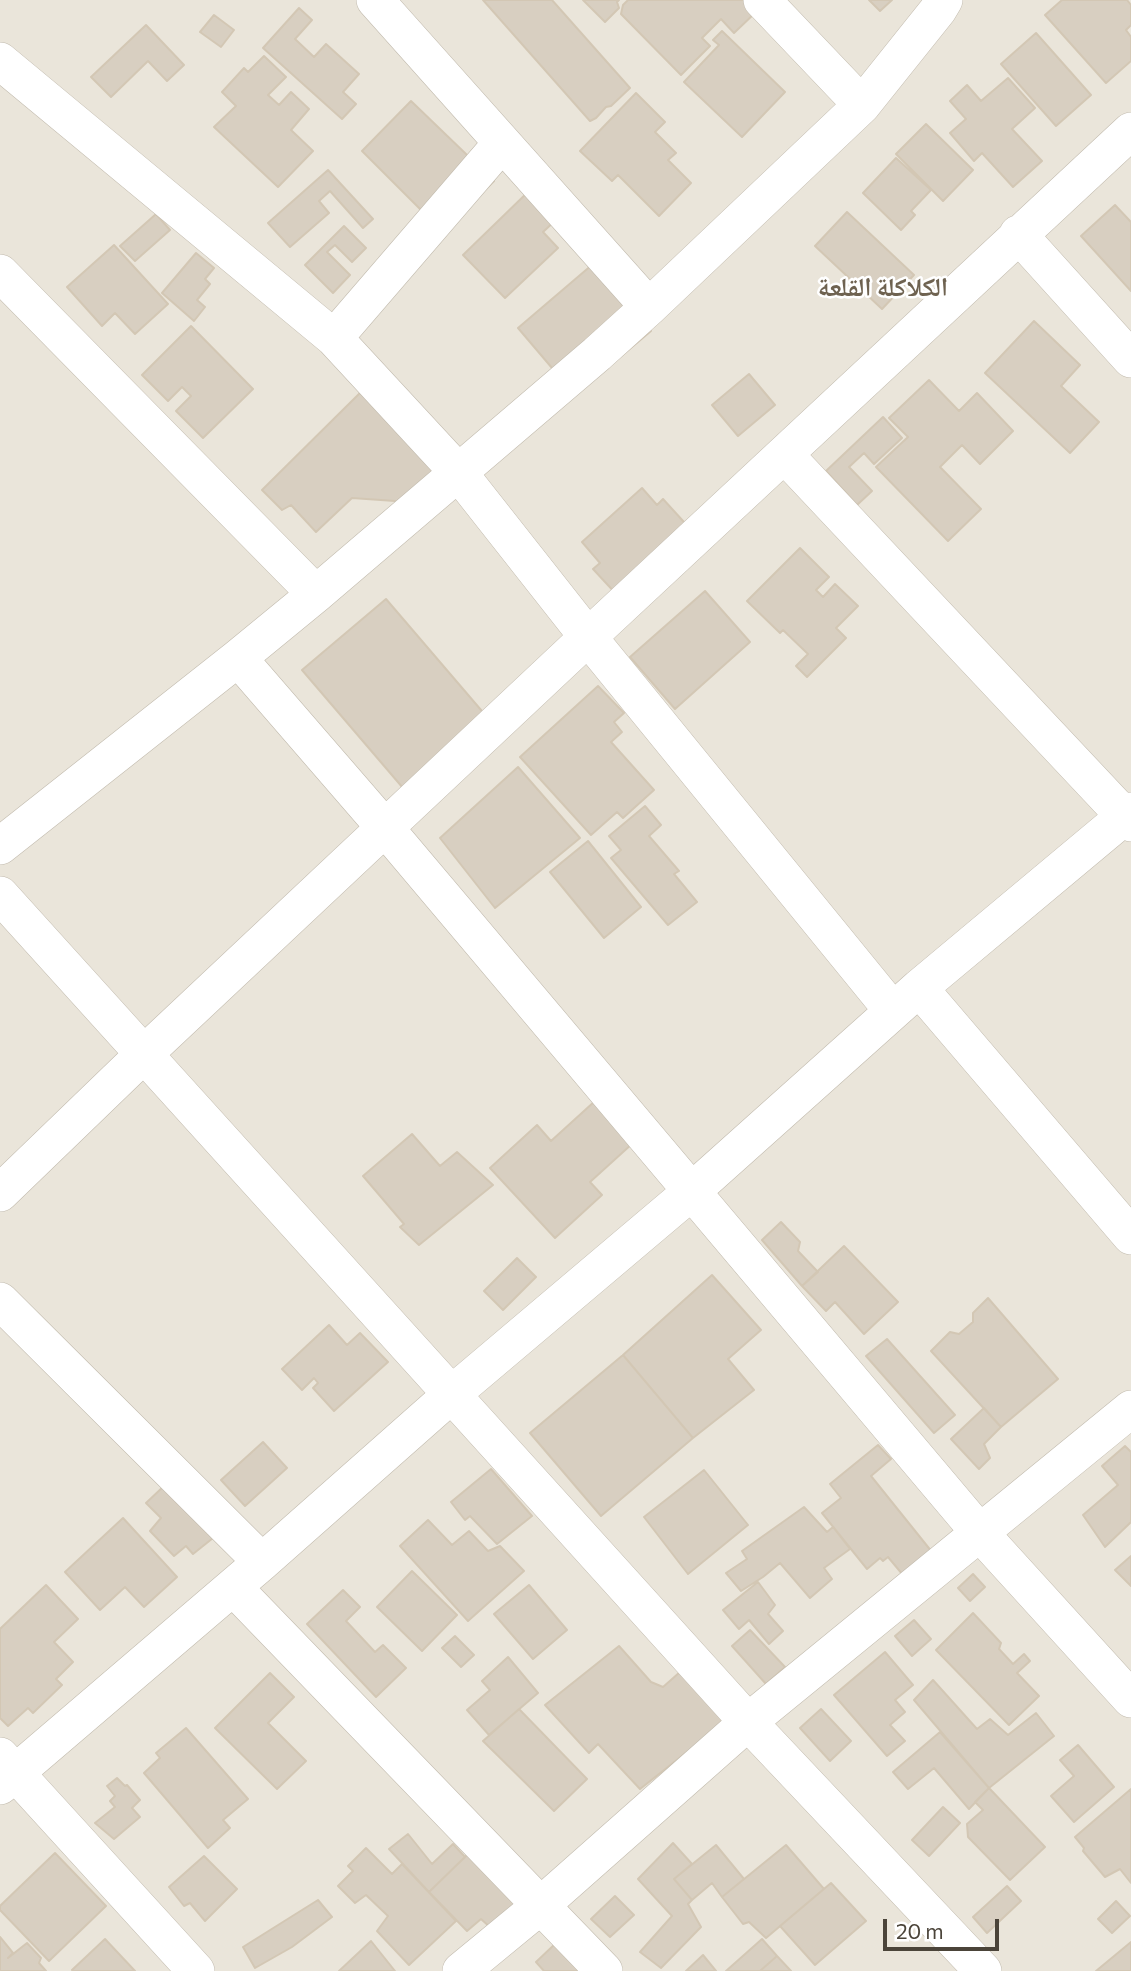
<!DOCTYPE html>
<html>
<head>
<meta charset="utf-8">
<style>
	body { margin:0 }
	#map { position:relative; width:1131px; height:1971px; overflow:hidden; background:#f6f3ec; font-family:Commissioner,sans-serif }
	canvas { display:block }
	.scale { position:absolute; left:883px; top:1919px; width:116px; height:32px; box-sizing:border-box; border:4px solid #4b4439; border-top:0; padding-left:9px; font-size:21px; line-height:24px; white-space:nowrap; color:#4b4439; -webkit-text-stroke:5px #fff; paint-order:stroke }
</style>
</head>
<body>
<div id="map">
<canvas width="1131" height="1971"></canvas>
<div class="scale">20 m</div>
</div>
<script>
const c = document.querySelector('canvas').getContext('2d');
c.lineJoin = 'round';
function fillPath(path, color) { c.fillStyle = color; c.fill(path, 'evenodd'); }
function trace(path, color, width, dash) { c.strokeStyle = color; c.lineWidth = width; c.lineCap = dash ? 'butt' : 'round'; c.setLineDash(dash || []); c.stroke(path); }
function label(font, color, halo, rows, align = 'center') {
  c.font = font + ' Commissioner,"Noto Naskh Arabic",sans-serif'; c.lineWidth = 5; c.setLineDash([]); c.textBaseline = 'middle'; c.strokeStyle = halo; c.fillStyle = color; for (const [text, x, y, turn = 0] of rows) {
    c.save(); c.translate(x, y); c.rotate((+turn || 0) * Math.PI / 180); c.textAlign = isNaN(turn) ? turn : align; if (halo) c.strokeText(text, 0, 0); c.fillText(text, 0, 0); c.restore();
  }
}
fillPath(new Path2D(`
	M0,0H1131V1971H0Z`), '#eae5da');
const building = new Path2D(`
	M483,0H552L630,88L611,106L606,107L596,118L590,121Z
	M583,0H619L617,2L619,8L605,22Z
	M628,0H744L756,12L734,33L721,19L702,38L710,46L681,75L621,14L623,5Z
	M869,0H892L880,11Z
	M1062,0H1127L1131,5V25L1126,30L1131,37V61L1106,83L1045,15Z
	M299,8L312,20L295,39L314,57L326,44L359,74L343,92L356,104L342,119L263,48Z
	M214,15L234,30L221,47L200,32Z
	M146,25L184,65L167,81L148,61L111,97L91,77Z
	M722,31L785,92L742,137L684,82L719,45L713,40Z
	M1036,33L1091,95L1056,126L1001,64Z
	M264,56L286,77L268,95L279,105L291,92L309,109L291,130L313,151L278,187L214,127L236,106L222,92L244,68L248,72Z
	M1008,78L1035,108L1012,129L1042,161L1013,187L982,153L974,161L950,133L966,119L950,101L967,85L981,101Z
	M636,93L665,122L655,132L676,153L668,160L691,183L659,216L618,175L612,181L580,151Z
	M411,101L494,181L474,201L421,210L362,151Z
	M926,124L973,170L943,201L896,154Z
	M896,158L931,190L911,211L915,215L901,230L863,193Z
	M328,170L373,219L363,228L330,191L319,201L329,213L290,247L268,223Z
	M530,190L558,218L543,232L558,248L505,298L463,255Z
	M1115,205L1131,222V291L1081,236Z
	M847,212L914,275L882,309L815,246Z
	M156,214L170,230L135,261L120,246Z
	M344,226L366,248L352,262L335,245L327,252L350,275L333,293L305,265Z
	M114,245L168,304L135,334L115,313L102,326L67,287Z
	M196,253L214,268L205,279L210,284L197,300L205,307L194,321L162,293Z
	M593,264L651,331L575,395L518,328Z
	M1034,321L1080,365L1061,386L1099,422L1070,453L985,373Z
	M191,326L253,389L203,438L176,411L191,396L182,387L168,401L142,375Z
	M749,374L775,405L738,436L712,405Z
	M929,380L959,411L977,393L1013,431L980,464L962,445L940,467L981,509L948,541L876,467L908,437L889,418Z
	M367,386L450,485L413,521L395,501L352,498L316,532L291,505L282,510L262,490Z
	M883,417L902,438L874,464L864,453L849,467L872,491L857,505L826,471Z
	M642,488L657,505L663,499L704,544L631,610L593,569L600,563L582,542Z
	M800,548L829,577L816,590L823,597L835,584L858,606L836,628L846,638L807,677L796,666L808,654L783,630L780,633L747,601Z
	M705,591L750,642L675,709L630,657Z
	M386,599L487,717L403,788L302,670Z
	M598,686L624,713L614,722L622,732L611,742L654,790L623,818L617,812L591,835L520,757Z
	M518,767L580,838L495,908L440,838Z
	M645,806L661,825L649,836L679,871L674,874L697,902L668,925L611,858L621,850L609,836Z
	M588,841L641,907L604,938L550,872Z
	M595,1101L633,1143L590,1182L602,1195L555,1238L490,1168L537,1125L551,1141Z
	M412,1134L440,1166L457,1152L493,1185L419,1245L400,1227L404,1224L363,1176Z
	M781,1222L800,1242L798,1251L818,1272L802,1286L762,1240Z
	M844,1246L898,1302L864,1334L835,1302L826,1311L802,1286Z
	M517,1258L536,1277L503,1310L484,1291Z
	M712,1275L761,1330L728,1359L754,1390L693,1438L623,1355Z
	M988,1298L1058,1379L1001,1427L931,1351L950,1332L959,1334L973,1322V1313Z
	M329,1325L347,1345L360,1333L388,1362L334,1411L313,1388L318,1383L314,1378L302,1390L282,1369Z
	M887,1339L955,1415L934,1433L866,1356Z
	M623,1355L693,1438L601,1516L530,1433Z
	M984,1408L1001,1427L984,1444L990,1458L979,1469L951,1439Z
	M263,1442L287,1468L245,1506L221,1480Z
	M878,1445L891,1459L871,1476L932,1552L903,1575L888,1557L883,1561L880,1558L867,1569L822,1513L841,1498L830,1484Z
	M1125,1446L1131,1452V1522L1105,1547L1083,1515L1118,1485L1102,1466Z
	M491,1469L532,1516L497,1544L470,1516L465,1520L451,1502Z
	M704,1470L748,1525L688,1574L644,1517Z
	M164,1486L218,1534L193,1554L186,1546L174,1556L150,1531L161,1518L146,1503Z
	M804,1507L827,1532L833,1527L850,1549L824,1568L832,1579L810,1598L780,1563L763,1577L741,1591L726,1573L747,1559L742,1551Z
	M123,1518L177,1577L144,1607L125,1587L100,1610L65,1572Z
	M428,1520L452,1545L469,1531L488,1551L500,1546L524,1571L468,1621L400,1546Z
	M1131,1556V1586L1115,1570Z
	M412,1571L457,1615L422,1651L377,1607Z
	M973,1574L985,1587L970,1601L958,1588Z
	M758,1582L775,1605L768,1614L783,1631L769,1644L749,1620L739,1629L723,1610Z
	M46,1585L78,1619L54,1642L73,1662L56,1679L62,1685L33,1713L28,1708L8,1726L0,1718V1629Z
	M529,1585L567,1630L533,1659L494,1614Z
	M343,1590L360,1607L346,1621L375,1652L383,1645L406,1668L376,1697L307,1624Z
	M973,1613L1001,1643L999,1649L1013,1664L1024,1654L1030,1661L1017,1673L1039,1696L1009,1725L936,1650Z
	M914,1620L931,1639L912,1656L895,1636Z
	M750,1630L785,1667L766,1684L732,1646Z
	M455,1636L474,1655L461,1667L442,1648Z
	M619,1646L651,1682L663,1687L680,1672L725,1722L640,1789L598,1744L589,1753L545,1705Z
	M885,1652L913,1685L895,1700L905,1712L890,1725L905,1741L887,1756L834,1695Z
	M508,1657L538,1693L489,1735L467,1710L490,1690L482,1681Z
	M270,1673L294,1697L268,1723L306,1761L277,1789L215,1728Z
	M933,1680L977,1729L990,1719L1008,1735L1036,1713L1054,1736L989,1788L914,1700Z
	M519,1709L587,1779L554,1811L483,1741Z
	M821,1709L851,1741L830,1761L800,1728Z
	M186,1728L248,1799L223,1820L230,1828L208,1848L144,1773L160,1758L156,1753Z
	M940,1732L989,1788L969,1809L934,1768L908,1789L893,1772Z
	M1078,1745L1114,1787L1074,1822L1051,1796L1074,1776L1060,1760Z
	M117,1778L125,1786L127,1785L140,1800L132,1808L140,1817L114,1839L95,1823L115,1807L110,1801L115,1796L107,1786Z
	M989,1788L1045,1847L1010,1880L968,1837L967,1824L983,1810L975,1802Z
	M1131,1789V1883L1120,1869L1105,1877L1083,1851L1084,1848L1075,1837Z
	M943,1807L960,1823L929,1856L912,1840Z
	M408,1834L432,1864L453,1844L465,1857L429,1892L389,1849Z
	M673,1843L692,1864L674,1879L692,1900L688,1904L701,1927L661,1968L640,1952L672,1916L638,1879Z
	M716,1845L744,1879L722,1897L712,1883L692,1900L674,1879Z
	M786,1845L824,1889L766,1938L749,1922L743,1924L722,1897Z
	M366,1848L392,1874L402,1864L456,1921L409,1965L377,1931L388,1916L366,1895L355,1903L338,1886L353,1871L348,1866Z
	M470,1852L516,1903L491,1928L481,1919L467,1931L429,1892Z
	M55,1853L106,1906L49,1961L0,1910V1906Z
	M204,1856L237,1889L205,1921L190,1903L184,1906L169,1887Z
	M831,1883L866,1921L815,1965L780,1926Z
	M1007,1886L1021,1901L987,1933L973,1917Z
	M615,1896L634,1915L610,1937L591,1919Z
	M318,1900L332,1917L292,1947L255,1968L243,1947Z
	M1116,1901L1130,1916L1112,1933L1098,1919Z
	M0,1937L13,1953L8,1958L27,1943L41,1958L39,1963L46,1971H0Z
	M105,1939L135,1971H73L72,1970Z
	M762,1939L777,1956L760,1971H726Z
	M371,1941L395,1971H339Z
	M1131,1942V1971H1096Z
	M555,1944L579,1971H544L536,1962Z
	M703,1955L716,1971H686Z
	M777,1956L791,1971H760Z`);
fillPath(building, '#d8cfc1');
trace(building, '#d3c7b4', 2);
const street = new Path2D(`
	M375,0L649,307
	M762,0L862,105
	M0,61L334,338L458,472L588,637L893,1011
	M1018,234L1131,359
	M0,273L316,594
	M334,338L502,143
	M785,455L1131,823
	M238,658L386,829L980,1533L1131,1699
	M0,846L238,658L316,594L597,354L649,307L862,105L938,10L944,0
	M0,895L748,1722L983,1971
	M919,988L1131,1236
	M0,1193L143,1055L588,637L1131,131
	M0,1301L262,1562
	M233,1587L604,1971
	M0,1756L196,1971
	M0,1786L262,1562L452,1394L691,1192L919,988L1131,811
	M461,1971L540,1906L748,1722L1131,1409`);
trace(street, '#c2bbae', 38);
trace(street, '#fff', 37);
label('bold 26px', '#6e6250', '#fff', [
	["الكلاكلة القلعة",883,287]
]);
</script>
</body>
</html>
